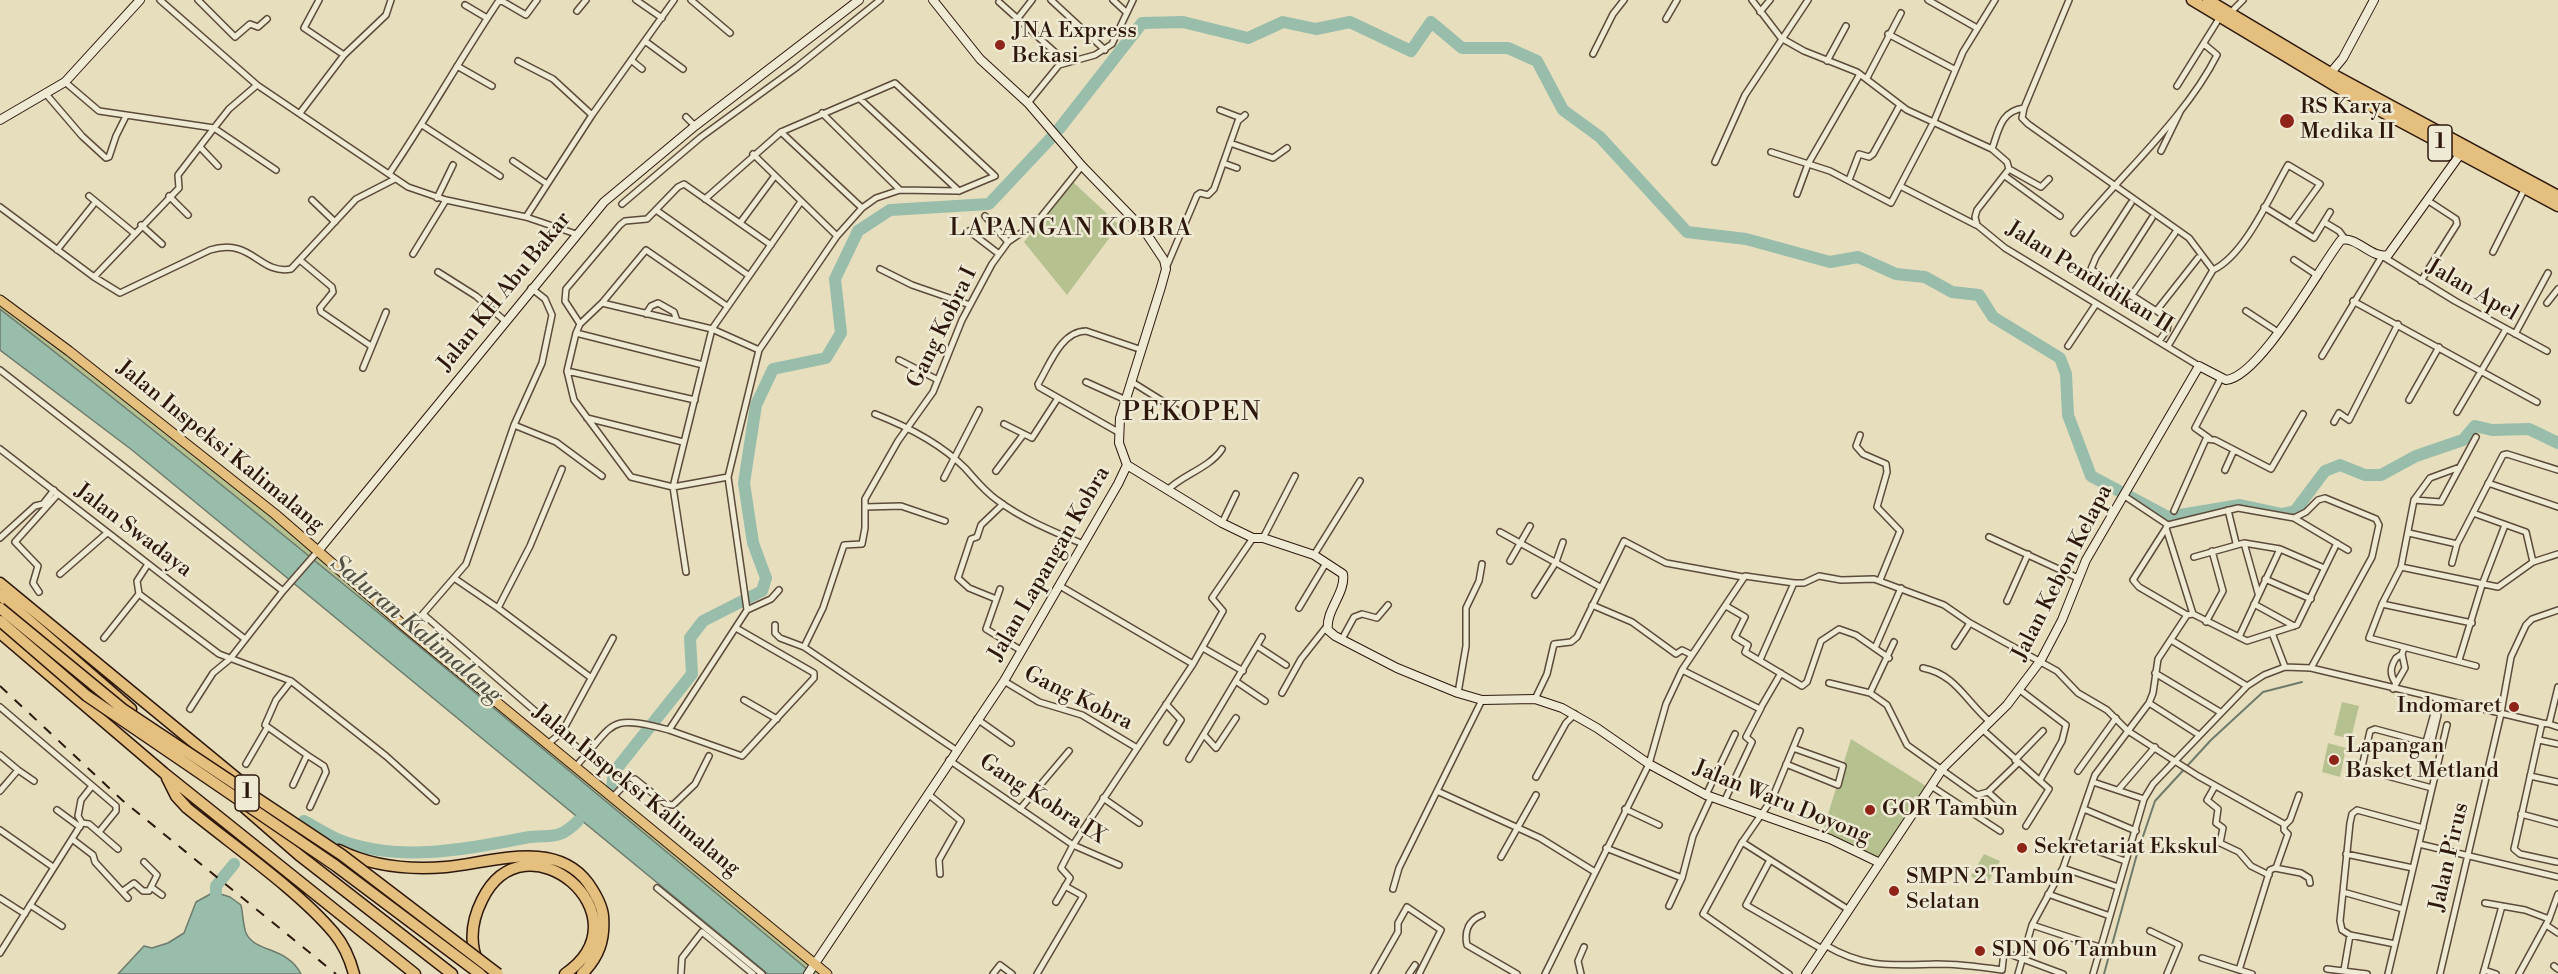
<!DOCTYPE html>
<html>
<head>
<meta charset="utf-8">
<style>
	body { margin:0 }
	canvas { display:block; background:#e7debd }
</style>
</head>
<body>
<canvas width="2558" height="974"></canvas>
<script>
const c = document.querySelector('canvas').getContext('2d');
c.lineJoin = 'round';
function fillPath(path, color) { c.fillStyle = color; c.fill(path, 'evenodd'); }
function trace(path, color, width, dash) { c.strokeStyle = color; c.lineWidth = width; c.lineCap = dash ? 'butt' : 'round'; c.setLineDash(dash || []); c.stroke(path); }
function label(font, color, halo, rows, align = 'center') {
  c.font = font + ' "Libre Bodoni",serif'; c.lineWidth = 5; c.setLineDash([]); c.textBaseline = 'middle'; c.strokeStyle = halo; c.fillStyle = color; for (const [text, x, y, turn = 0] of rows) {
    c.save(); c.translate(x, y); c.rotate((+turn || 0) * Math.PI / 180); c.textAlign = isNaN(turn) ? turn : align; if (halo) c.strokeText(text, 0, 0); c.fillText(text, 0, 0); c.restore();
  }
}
fillPath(new Path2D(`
	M1073,182L1119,225L1067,295L1024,242Z
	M0,300L307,542L314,556L332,563L799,952L811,970L822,974H813L312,558L0,309Z
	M2342,702L2359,706L2351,739L2334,735Z
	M1851,739L1926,786L1877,859L1822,834Z
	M2328,743L2346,748L2340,777L2322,772Z
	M1984,854L2000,861L1986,886L1971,876Z`), '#b6c190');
const water = new Path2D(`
	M0,309C276,524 544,750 813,974H768L132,450L0,350Z
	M214,892L230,897L241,905C243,914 243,925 246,933C255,953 287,946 301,974H118L144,946L152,948L168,943L184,933L196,902Z`);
fillPath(water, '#98bdab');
trace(water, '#6e7b6c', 1.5);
trace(new Path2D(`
	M2104,974L2137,854L2155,801L2211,740L2263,692L2302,682`), '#6e7b6c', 2);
trace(new Path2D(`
	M1059,129L1142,23L1183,22L1248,38L1283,22L1316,29L1350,22L1411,51L1431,22L1462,48H1508L1537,61L1563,110L1600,137L1687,232L1746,239L1830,262L1858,257L1896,274L1925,277L1952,292L1979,295L1993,317L2060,358L2066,374L2068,415L2091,476L2168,517L2240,505L2282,514L2295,511L2325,471L2340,465L2365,475H2381L2416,456L2463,440L2475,426L2492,430L2529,429L2558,443
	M612,787L614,772L692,674L690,638L703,621L762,591L766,578L753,543L744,483L756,405L773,369L826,358L841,333L835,279L858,231L890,210L989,204L1051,138
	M304,821C315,827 326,834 337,839C396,863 464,850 524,838C549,833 556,843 578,821
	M216,893V886L234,864`), '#98bdab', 12);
const street = new Path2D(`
	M160,0L257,85
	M198,0L235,37L250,24L258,27L267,19
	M319,0L304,28L344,55
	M636,0L662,18
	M691,0L730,33
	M1051,0L1105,50
	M1113,0L1126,12
	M1752,0L1781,38L1804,51L1857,72L1907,110L1992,149L2007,162L2009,169L1977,210L1975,217L1977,225L2005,248L2199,366
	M1928,0L1977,28
	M999,2L1066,62
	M465,5L487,18
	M577,11L586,0
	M1760,12L1770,0
	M2230,13L2243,0
	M1018,18L1032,0
	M1666,19L1677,0
	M1888,34L1954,69
	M645,41L683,69
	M1593,54L1613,14L1624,0
	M631,60L642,69
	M518,61L553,79L592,115
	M1827,61L1846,26
	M457,66L492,86
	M1867,78L1901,13
	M65,82L99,111L214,128L229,109L257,85L408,187L446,200L526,217L576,234
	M2177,86L2220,17
	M46,94L82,136L106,158L109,157L116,136L126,116
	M860,99L959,191
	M1028,103L1059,65L1095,55L1112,44L1133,0
	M2024,108L2022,118L2028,124L2189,238L2213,270
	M1220,110L1241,118
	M300,113L344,55L386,15L391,0
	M822,113L900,190
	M686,117L695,126
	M422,125L500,176
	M781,132L862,208
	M1230,143L1273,158L1287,148
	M200,147L218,166
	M1992,149C1999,129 2001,111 2024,108L2069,0
	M2161,151L2180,112
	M1771,152L1830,171L1891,203L1934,121L1963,52L1995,0
	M753,154L837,236
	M513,161L547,184
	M1715,162L1745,95L1808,0
	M1223,163L1237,168
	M2009,169L2041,187L2049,179
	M389,174C427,118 460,59 498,2L502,1L526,15L537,0
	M2005,176L2060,216
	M1849,180L1859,154L1869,157L1873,154L1900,105
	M1900,186L1976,225
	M1797,194L1808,164L1860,74
	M89,196L134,233
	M169,196L188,215
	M437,198L453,165
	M312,200L335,222
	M2131,203L2096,257L2091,269L2169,319L2167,330L2159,341
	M622,204L701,137L797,67L880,0
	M0,207L94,277L120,293L210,250C252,237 259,275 291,269L356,199L395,179
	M2264,207L2314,238L2330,212
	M656,210L748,275
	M985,216L1008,242
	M526,217L592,115L674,0
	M2324,222L2339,231L2345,239
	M740,223L774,177
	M141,225L162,244
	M969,231L999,254
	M2074,233C2119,176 2185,119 2217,55L2204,44
	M57,250L93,205
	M2493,252L2525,188
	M413,254L446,200
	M2294,260L2318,276
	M301,261L332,287L333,292L320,308L321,312L371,346
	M1166,268L1197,195L1200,193L1208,195L1214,189L1238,121L1245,115
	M880,269L912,285L970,305
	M438,272L476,296L505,321
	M94,277L179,188L178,175L214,128L276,170
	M2421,281L2457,224L2456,219L2427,200
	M2111,282L2152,218
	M2132,295L2175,233
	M2353,301L2537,402
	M602,303L712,329L759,350
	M2547,303L2558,289
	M727,306L646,250L602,303L580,324L576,333L567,371L574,400L631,477L673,487L728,477
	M2157,310L2198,258
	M2246,311L2278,332
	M646,314L651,306L658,303L674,312L677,321
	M580,324L565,301L566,289L620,225L625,221L647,219L678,187L684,184L771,245
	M576,333L703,365
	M2515,334L2548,273
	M2068,346L2096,304
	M2168,346L2213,270C2245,255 2270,196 2288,165L2320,184L2291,224
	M2322,356L2382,256L2455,301L2547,351
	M899,360L938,380
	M363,368L386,312
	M0,370L283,591
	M567,371L695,400
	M1086,382L1126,400
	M1132,382L1180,412
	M2409,400L2439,347
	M2457,412L2506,329
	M875,414C906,426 941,444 965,468C975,479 984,491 997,500C1022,519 1054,532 1083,544
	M587,418L683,442
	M2334,422L2339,413L2349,420L2398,324
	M1004,424L1032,438L1058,398
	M514,425L556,442L602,476
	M1118,432L1039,387L1038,384C1049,366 1061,331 1086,331L1142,350
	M1860,435L1856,446L1863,454L1886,464L1887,472L1877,507L1900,531L1880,580
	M2209,438L2195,428L2221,378
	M0,449L245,639
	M2460,467L2430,478L2414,500L2401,567L2382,604L2369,638L2476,666
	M2225,470L2234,450
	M996,471L1023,435
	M944,478L979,410
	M2488,483L2558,507
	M1168,490C1180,476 1210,468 1222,449
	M2123,495L2168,525
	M2414,500L2441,502L2476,437
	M865,507L901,506L945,521
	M2228,510L2236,543
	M2174,511L2206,439L2215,440L2271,469L2303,414
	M2473,513L2526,532L2533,562
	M2294,518L2348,550
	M1222,523L1236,494
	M2166,528L2193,614
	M1500,532L1600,587
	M2409,533L2457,544L2503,455L2507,454L2558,470
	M1989,537L2078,578
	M0,538L35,506L43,504L54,490
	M1263,538L1295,476
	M2244,543L2258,593
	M1314,555L1360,481
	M2194,557L2244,543L2280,549L2324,568
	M1510,561L1530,526
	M2452,563L2457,544
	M148,564L137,581L139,594L219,654L291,681L386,756L436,801
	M2401,567L2498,587L2533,562L2558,554
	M686,572L673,487L712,329L800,203
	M60,574L107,533
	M454,578L498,608L530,546L562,469
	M2265,579L2311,599
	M1060,586L1193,664
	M1000,589L986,629L1022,651
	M39,592L33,583L38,566L15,542L58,494
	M1535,595L1556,562L1563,542
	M996,599L969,588L958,578L971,539L977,537L981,525L1003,504
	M2007,601L2028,554
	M2254,604L2294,626
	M2382,604L2472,623
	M1592,605L1632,622L1676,654L1682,650L1692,655
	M1726,606L1745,617L1735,637L1748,645L1745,652L1802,686L1807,682L1821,641L1839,629L1856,635L1889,658
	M498,608L590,677
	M1299,608L1326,563
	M747,610L771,599L779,590
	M424,615L586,755
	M2206,622L2223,591L2212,551
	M775,625V633L780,638L804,647L956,750
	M409,630L466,564L514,425L542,363L552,315L545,299L531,288
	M2272,633L2285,667
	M2239,637L2280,549
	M104,638L139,594
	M1342,639L1354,617L1362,614L1377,618L1388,605
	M2171,640L2247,686
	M1257,646L1286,665
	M1955,646L1970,623
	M804,647L823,608L844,545L862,544L865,528V499L898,441L933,392L962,320L992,264L1008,242L1037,222L1082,166
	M1203,648L1243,671
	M1875,648L1901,588
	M1760,660L1794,583
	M2459,660L2482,585L2505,525
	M1923,668C1955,674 1966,701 1989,721
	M2311,668L2372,557L2379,525L2376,519L2325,498L2318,500L2306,512L2294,518L2238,508L2168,525L2133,580L2139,587L2187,615L2193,614L2247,641L2297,625L2337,543
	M1682,670L1760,709L1781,673
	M2155,673L2220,712
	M291,681L276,700L265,725L307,755L293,785
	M1004,681L1039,702L1082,715L1137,748
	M1237,682L1265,701
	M2395,682C2389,673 2391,666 2396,658L2402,654
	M1829,683L1870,693L1880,700L1887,705L1907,745L1977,795L1988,792L2018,763
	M2393,689L2405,668L2402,654L2404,648
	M2020,690L2066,725L2062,741L2040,780
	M1282,693L1301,659L1327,626
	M1458,693L1466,646V608L1479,581L1482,564
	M1870,693L1894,642
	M1535,699L1547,674L1554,644L1571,642L1577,637L1624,541L1666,563L1743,577
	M744,700L777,719
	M2149,703L2199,735
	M1166,704L1181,720L1167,742
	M0,707L116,806V811L99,832
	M190,709L213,673L230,659L283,591L318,551
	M977,719L1011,743
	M2542,723L2549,724L2558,687
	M2549,724L2558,727
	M1982,729L2049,789L2026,826
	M669,730L742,756L814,678V673L736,628
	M1204,735L1216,748L1236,718
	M2539,740L2558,744
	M2426,742L2438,699
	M549,743L562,732L613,638
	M2431,744L2438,715L2436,709
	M0,755L18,770
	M307,755L324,766L326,772L310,807
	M1189,759L1262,637
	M949,760L1073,845L1119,865
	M2015,760L2043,731
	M246,764L267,728
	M1786,764L1838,785L1843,766L1793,748
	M575,767C616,724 605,713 669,730L747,610L728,477L759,350L837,236L862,208L876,198L900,190L959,191L995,176L895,83L781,132L705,199
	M2078,771L2116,718
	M2530,776L2558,782
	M1536,777L1566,723L1575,714
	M2093,782L2144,799
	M92,786L81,800L78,816L82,823L89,824L118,849
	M1931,786L2000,831
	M2215,786L2207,800L2218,809L2216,823L2223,828L2220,843L2239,852L2251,866L2269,875
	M2432,788L2365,770L2362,767L2370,731L2375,729L2442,747
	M2119,789L2155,747
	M0,791L18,770L34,781
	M1437,791L1540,838L1595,872
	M1988,792L2006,808
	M928,794L961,821L939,860L940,874
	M1706,795L1735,734
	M612,798L628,781L635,779L666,804L673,805L695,784L709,756
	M1103,798L1139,823
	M1724,802L1752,742L1746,737L1761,708
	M1020,809L1069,751
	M1625,809L1659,825
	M2084,809L2136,831
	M57,810L80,827
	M2521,814L2558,824
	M2285,825L2290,820L2299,795
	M0,830L53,867
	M72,839L93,855L95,862L128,898
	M1742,842L1849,910
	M2073,842L2125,861
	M2419,844L2558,877
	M1606,848L1682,878
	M2346,854L2413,868
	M1501,857L1536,795
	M1770,860L1746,905L1822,949
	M2063,868L2118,887
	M151,887L162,895
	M657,888L762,974
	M1393,889L1399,868L1482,700
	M123,891L134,883L143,891H149L157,875L144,862
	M2343,892L2403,909
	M2048,894L2110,916
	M0,898L25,914
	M1056,902L1070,878L1061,868L1073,845L1193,664L1223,611L1212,598L1253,538
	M2485,903L2525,910L2549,919
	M30,905L62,926
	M1669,906L1682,878L1693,836L1711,797
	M1482,915C1469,920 1464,931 1467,945L1517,974
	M2032,925L2102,948
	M2546,925L2558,933
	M2150,931L2179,945L2167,974
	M2395,944L2350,935L2342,930L2340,921L2350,823L2352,814L2357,810L2423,828
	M1825,945C1866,969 1892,965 1937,964C1959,964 1981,967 2002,970L2004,952L2063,974
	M0,953L82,823
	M2202,958L2252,974
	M2554,966L2558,969
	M2327,969L2367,974
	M2239,970L2270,870L2275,868L2301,873L2309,878L2310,883
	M2344,970L2350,935
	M2484,970L2496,974
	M681,974L682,958L702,932L753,974
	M993,974L1000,965L1012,974
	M1037,974L1083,896L1065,886
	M1374,974L1398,932V923L1407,907L1441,930L1419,974
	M1409,974L1415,965
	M1545,974L1649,764L1666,704L1682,670L1745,576L1794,583H1804L1819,576L1841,580L1874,579L1944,605L1970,623L2057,671L2078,693L2107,710L2128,731L2198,776L2284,824V830L2288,834L2276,868
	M1581,974L1578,961L1584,947
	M1789,974L1703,914L1741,844L1772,799L1800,731
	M2018,974L2032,925L2063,868L2095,775L2149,703L2153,693L2158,659L2187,615
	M2093,974L2144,799L2153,784L2247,686L2264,675L2285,667L2311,668L2542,723L2514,849L2520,854L2557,862
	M2388,974L2447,725
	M2440,974L2500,718L2511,657L2526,625L2532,619L2558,610
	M2483,974L2502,906
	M2519,974L2549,919L2558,894`);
const secondary = new Path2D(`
	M2328,76L2343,58L2374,0
	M0,120L65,82L140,0
	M1127,465L1222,523L1253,538H1263L1314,555L1343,574C1346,593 1325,611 1328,630L1335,636L1397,668L1458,693L1482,700L1535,699L1562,708L1597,728L1649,764L1706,795L1830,839L1880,863
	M318,551L604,202L695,126L859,0
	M808,974L1004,681L1118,484L1127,465L1119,443L1120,418L1161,287L1166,269L1164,260L1144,230L1082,166L1028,103L980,59L933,0
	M1806,974L1943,768L2007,705L2041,660L2062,620L2086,560L2199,366L2226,380C2260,377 2319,268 2341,240C2357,236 2371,259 2388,255L2464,149`);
const primary = new Path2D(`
	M0,300L69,351L275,514L409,630L827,974`);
const highway = new Path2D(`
	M2192,0L2347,93L2558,206
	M2208,0L2332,74L2558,196
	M0,583L250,789
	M0,595L131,709
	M0,633L164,773L415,974
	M167,778L176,796L187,808C232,845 298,890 334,933C344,945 350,959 354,974
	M245,808L299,855L452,974
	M339,850C373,867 409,870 446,867C491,863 555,838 588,883C595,893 602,904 603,916C605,940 599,957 582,974
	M478,963C469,942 472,920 482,900C525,811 650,916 565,974`);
trace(street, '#5c4a3a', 8);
trace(secondary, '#2e180e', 10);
trace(primary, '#2e180e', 11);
trace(highway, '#2e180e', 13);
trace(street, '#efead4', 5);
trace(secondary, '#efead4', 8);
trace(primary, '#e4bf7e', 9);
trace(highway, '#e4bf7e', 10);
trace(new Path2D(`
	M0,686L122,800L336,974`), '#2e180e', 2, [10, 10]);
const highwayBridge = new Path2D(`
	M0,608L124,710L342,855L498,974
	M0,621L87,696L336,866L480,974`);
trace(highwayBridge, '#2e180e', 13, []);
trace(highwayBridge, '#e4bf7e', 10);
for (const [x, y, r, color] of [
	[1000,45,6,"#8f2418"],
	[2287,121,8,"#8f2418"],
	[2514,707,6,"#8f2418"],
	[2334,760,6,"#8f2418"],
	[1870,810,6,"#8f2418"],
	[2022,848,6,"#8f2418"],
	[1894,891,6,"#8f2418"],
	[1980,951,6,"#8f2418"]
]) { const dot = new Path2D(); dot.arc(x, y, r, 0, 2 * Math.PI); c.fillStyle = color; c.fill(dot); trace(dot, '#efead4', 2); }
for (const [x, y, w] of [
	[2440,143,24],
	[247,793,24]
]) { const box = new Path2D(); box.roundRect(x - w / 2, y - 18, w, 36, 4.5); c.fillStyle = '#efead4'; c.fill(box); trace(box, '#2e180e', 1.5); }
label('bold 21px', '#2e180e', null, [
	["1",2440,143],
	["1",247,793]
]);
label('22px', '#2e180e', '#efead4', [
	["JNA Express",1012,32],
	["Bekasi",1012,57],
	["RS Karya",2300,108],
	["Medika II",2300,133],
	["Indomaret",2502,707,"right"],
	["Lapangan",2346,747],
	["Basket Metland",2346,772],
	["GOR Tambun",1882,810],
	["Sekretariat Ekskul",2034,848],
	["SMPN 2 Tambun",1906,878],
	["Selatan",1906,903],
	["SDN 06 Tambun",1992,951]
], 'left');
label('22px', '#2e180e', '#efead4', [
	["Jalan Pendidikan II",2089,278,32],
	["Jalan Apel",2472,291,30],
	["Jalan KH Abu Bakar",505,292,-51],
	["Gang Kobra I",943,328,-64],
	["Jalan Inspeksi Kalimalang",220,447,39],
	["Jalan Swadaya",133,531,37],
	["Jalan Lapangan Kobra",1050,564,-60],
	["Jalan Kebon Kelapa",2063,573,-63],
	["Gang Kobra",1078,699,26],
	["Jalan Inspeksi Kalimalang",636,791,39],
	["Gang Kobra IX",1042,800,33],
	["Jalan Waru Doyong",1782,803,22],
	["Jalan Pirus",2450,857,-77]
]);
c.letterSpacing = '1.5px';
label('24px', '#2e180e', '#efead4', [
	["LAPANGAN KOBRA",1071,229]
]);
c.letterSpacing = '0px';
label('italic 24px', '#535245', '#efead4', [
	["Saluran Kalimalang",416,630,40]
]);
c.letterSpacing = '1.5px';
label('26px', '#2e180e', '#efead4', [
	["PEKOPEN",1192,414]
]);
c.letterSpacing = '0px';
</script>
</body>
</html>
